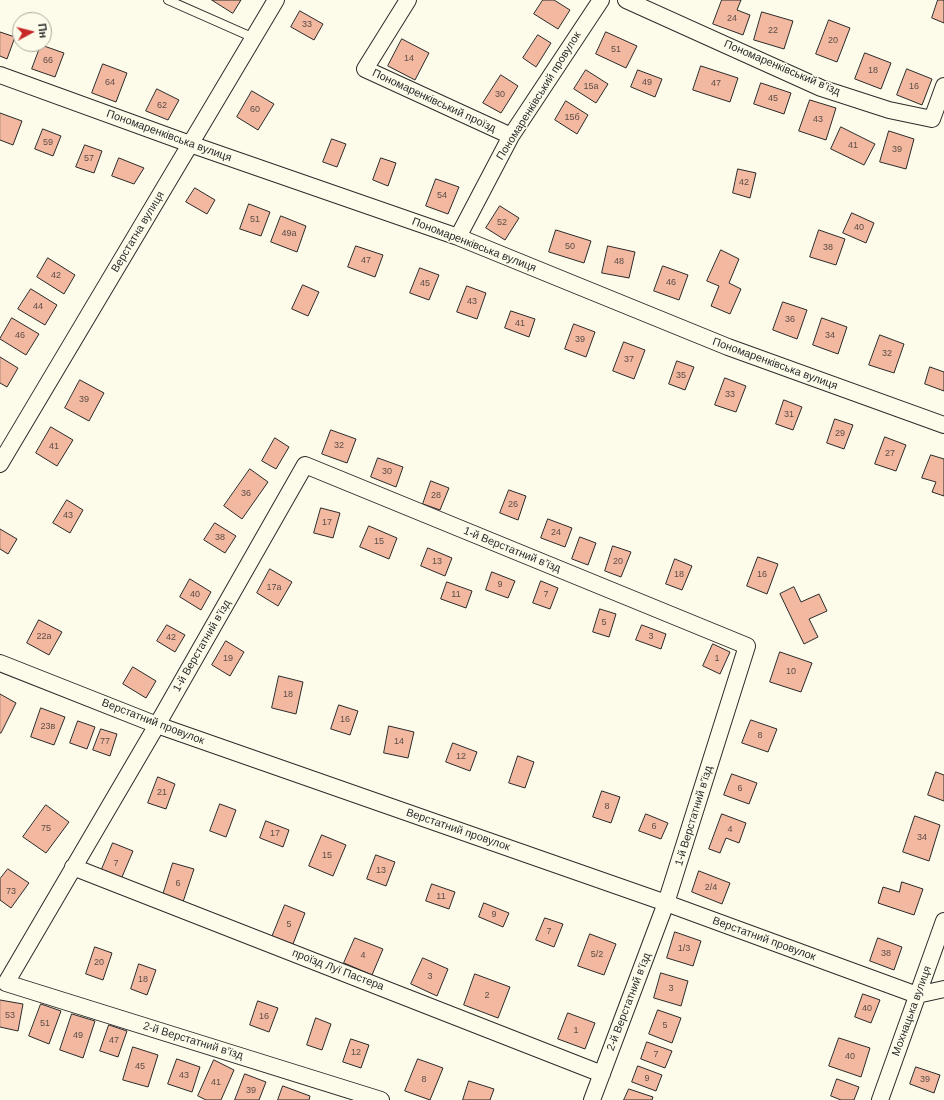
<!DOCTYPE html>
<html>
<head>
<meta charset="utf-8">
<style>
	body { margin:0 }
	#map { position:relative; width:944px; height:1100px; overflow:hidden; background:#fdfbea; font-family:Arial,sans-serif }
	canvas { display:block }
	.north { position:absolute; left:12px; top:12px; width:40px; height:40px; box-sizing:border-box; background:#fdfbea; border:1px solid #a9a89e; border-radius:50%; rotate:83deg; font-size:11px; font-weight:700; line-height:16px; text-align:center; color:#2b2b2b }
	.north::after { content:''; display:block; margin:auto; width:14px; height:18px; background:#c62828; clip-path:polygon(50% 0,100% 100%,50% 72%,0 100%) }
</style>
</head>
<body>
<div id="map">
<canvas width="944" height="1100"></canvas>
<div class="north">Пн</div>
</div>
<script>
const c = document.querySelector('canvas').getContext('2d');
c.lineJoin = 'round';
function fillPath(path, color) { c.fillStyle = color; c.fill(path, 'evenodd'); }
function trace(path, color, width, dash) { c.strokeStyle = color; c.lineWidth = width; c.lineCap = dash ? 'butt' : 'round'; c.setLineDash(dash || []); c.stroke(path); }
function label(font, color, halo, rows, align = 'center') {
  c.font = font + ' Arial,sans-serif'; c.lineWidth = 3; c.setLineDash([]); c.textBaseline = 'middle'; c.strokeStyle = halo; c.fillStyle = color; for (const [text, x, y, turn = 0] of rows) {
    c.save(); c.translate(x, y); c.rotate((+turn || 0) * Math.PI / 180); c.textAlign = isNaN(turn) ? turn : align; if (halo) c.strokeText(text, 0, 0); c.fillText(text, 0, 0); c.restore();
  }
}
const building = new Path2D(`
	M212,0H241L233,13Z
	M543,0H554L570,10L558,29L534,14Z
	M722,0H741L737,10L750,15L743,35L713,24Z
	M938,0H944V23L932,18Z
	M300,11L323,24L314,40L291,27Z
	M762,12L793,21L784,49L754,40Z
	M829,20L850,28L837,62L816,54Z
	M0,32L15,37L7,59L0,56Z
	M606,32L637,46L626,68L596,54Z
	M538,35L551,43L536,67L523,58Z
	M402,39L429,53L415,80L388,66Z
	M41,45L64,53L55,77L32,69Z
	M865,53L891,63L881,89L855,79Z
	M103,64L127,73L116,102L92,93Z
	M701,66L738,78L730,102L693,90Z
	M907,69L932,79L922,105L897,95Z
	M586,70L608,84L596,103L574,89Z
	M638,70L662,79L655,97L631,87Z
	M501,75L518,86L501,113L483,103Z
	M761,83L791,93L784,114L754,104Z
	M157,89L179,100L168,120L146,111Z
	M252,91L274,104L258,130L237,117Z
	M810,100L836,108L826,140L799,131Z
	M566,101L588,115L577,134L555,120Z
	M0,113L22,121L13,145L0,140Z
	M841,127L875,144L864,165L831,149Z
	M43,129L61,136L53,156L35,149Z
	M889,131L914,139L906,169L880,162Z
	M332,139L346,144L337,167L323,162Z
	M85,145L102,151L94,173L76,167Z
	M119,158L144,168L134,184L112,176Z
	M381,158L396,163L388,186L373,180Z
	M738,169L756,173L750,198L733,193Z
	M436,179L459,187L448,214L426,206Z
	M195,188L215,200L207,214L186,202Z
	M249,204L270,212L261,236L240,229Z
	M500,206L519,218L505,240L486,228Z
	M852,213L874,223L866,243L843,233Z
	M281,216L306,226L297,252L271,242Z
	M556,230L591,241L584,263L549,252Z
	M819,230L845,239L836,265L810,257Z
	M356,246L383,255L375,277L348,267Z
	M608,246L635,252L629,278L602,273Z
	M721,250L739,259L729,283L741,289L730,314L711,306L719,286L707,281Z
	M48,258L75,275L64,294L37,277Z
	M663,266L688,275L679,300L654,291Z
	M420,268L439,275L429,300L410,293Z
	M303,285L319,292L308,316L292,309Z
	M467,286L486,293L477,319L457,312Z
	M31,289L57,305L45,325L18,309Z
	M783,302L807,310L797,339L773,330Z
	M511,311L535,319L529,337L505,328Z
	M12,318L39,334L26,355L0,339Z
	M822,318L847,327L838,354L813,345Z
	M574,324L595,332L586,357L565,349Z
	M880,335L904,344L894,373L869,365Z
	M624,342L645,350L634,379L613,371Z
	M0,357L18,368L7,387L0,383Z
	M677,361L694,367L685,390L669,384Z
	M930,367L944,372V391L925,384Z
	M725,378L746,386L736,412L715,405Z
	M80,380L104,393L89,421L65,408Z
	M784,400L802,407L793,430L776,424Z
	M835,419L853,425L844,449L827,443Z
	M51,427L73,440L57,466L36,453Z
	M331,430L356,439L347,463L322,454Z
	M885,437L906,445L896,471L875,464Z
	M275,438L289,447L276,469L262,461Z
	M931,455L944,459V496L932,492L936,482L922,478Z
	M378,458L403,467L396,487L371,477Z
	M250,469L268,482L242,519L224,506Z
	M431,481L449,488L440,510L423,504Z
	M509,490L526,496L518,520L500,513Z
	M67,500L83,510L70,533L53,523Z
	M321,508L340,513L333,538L314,533Z
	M548,519L572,528L565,547L541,538Z
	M215,523L236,536L225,553L204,540Z
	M369,526L397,538L389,559L360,547Z
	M0,529L17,539L8,554L0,549Z
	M580,537L596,543L588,565L572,559Z
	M613,546L631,552L621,577L605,571Z
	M428,548L452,558L445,576L421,566Z
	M758,557L778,564L767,594L747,586Z
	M675,559L692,566L682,590L666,584Z
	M270,569L292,582L278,606L257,593Z
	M492,572L515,581L508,598L486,590Z
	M190,579L211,592L201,610L180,597Z
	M541,581L558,588L550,609L533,603Z
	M447,582L472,591L466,608L441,599Z
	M794,587L801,602L819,594L827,611L809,619L818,637L804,644L780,594Z
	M600,609L616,614L609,637L593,632Z
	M39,620L62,632L49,655L27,643Z
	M167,625L185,635L175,652L157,641Z
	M642,625L666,634L661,649L636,640Z
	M226,641L244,652L230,676L212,665Z
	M713,644L730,652L720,674L703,666Z
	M780,652L812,663L801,692L770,682Z
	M133,667L156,681L146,698L123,684Z
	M279,676L303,682L296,714L272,708Z
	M0,694L16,703L1,733H0Z
	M339,705L358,711L350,735L331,729Z
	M41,708L65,717L54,745L31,737Z
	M751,720L777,729L768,752L742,743Z
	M78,721L95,727L87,749L70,743Z
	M389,726L414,732L408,758L384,753Z
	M101,729L117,734L110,756L93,750Z
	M453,743L477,752L470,771L446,762Z
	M518,756L534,762L525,788L509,783Z
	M936,772L944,775V801L928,795Z
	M732,774L757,783L749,804L724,795Z
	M158,777L175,784L166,809L148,803Z
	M602,791L620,797L611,823L593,817Z
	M220,804L236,810L226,837L210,831Z
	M46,805L69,822L46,853L23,837Z
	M646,814L668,823L661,839L639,831Z
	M722,814L746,823L739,843L726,838L720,853L709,849Z
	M915,816L940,825L929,861L903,852Z
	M266,821L289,830L283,847L260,838Z
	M322,835L346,845L333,876L309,866Z
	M113,843L133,851L119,884L99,876Z
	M376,855L395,862L386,886L367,879Z
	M173,863L194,869L182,905L162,898Z
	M8,869L29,883L11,908L0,900V879Z
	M699,871L730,883L722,904L692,892Z
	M902,882L923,889L914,915L878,903L883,887L899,892Z
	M432,884L455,892L449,909L426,901Z
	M484,903L509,913L503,927L479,917Z
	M285,905L305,913L293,944L272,937Z
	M545,918L563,924L554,947L536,940Z
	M675,932L701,941L693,966L667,958Z
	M590,934L616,944L604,975L578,966Z
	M355,938L383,949L372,975L344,963Z
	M878,938L902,947L894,970L870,961Z
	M95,947L112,953L103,980L86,974Z
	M423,958L448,969L437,996L411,984Z
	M139,964L156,970L147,995L131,989Z
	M661,973L688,981L681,1006L654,998Z
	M475,974L510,987L498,1018L464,1005Z
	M863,994L880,1000L871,1023L855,1017Z
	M0,1000L23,1004L18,1031L0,1027Z
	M258,1001L278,1008L269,1032L250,1025Z
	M41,1004L61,1011L49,1044L29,1036Z
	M658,1010L681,1018L672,1043L649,1034Z
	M568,1013L595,1023L585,1049L558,1039Z
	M72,1014L95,1021L83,1058L60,1050Z
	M316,1018L331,1024L322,1050L307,1045Z
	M109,1025L127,1031L118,1057L100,1051Z
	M839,1038L870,1048L861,1077L829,1066Z
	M351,1039L369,1045L361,1068L343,1062Z
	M647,1042L672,1051L665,1068L641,1059Z
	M133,1047L158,1055L148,1087L123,1080Z
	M177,1059L200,1067L192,1092L168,1084Z
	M418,1059L443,1068L430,1100L405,1091Z
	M214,1060L234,1070L221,1100H206L198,1096Z
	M638,1066L662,1075L656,1091L632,1082Z
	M916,1067L940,1075L934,1093L910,1084Z
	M245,1074L266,1082L259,1100H235Z
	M837,1079L859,1087L854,1100H841L831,1096Z
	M469,1081L494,1089L490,1100H463Z
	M283,1086L310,1096L309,1100H278Z
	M629,1089L653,1097L652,1100H624Z`);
fillPath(building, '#f2b8a0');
trace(building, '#2b2b2b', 1);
const lane = new Path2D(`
	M168,0L254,38`);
const street = new Path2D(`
	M408,0L365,69L511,136
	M626,0L821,88L889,110L932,119L944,86
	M0,75L190,144L458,237L728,347L944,425
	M458,237L511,136L601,0
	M0,464L276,0
	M0,663L157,725L666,903L917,995L944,989
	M73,867L602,1074
	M381,1100L6,983L157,725L305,465L747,646L666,903L592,1100
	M880,1100L944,921`);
trace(lane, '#2b2b2b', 10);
trace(street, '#2b2b2b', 18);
trace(lane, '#fdfbea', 8);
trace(street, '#fdfbea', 16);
label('9px', '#5d4e48', null, [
	["24",732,19],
	["33",307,25],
	["22",773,31],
	["20",833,41],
	["51",616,50],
	["14",409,59],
	["66",48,61],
	["18",873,71],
	["64",110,83],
	["49",647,83],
	["47",716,84],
	["15а",591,87],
	["16",914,87],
	["30",500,95],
	["45",773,99],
	["62",162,106],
	["60",255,110],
	["15б",572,118],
	["43",818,120],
	["59",48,143],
	["41",853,146],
	["39",897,150],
	["57",89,159],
	["42",744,183],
	["54",442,196],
	["51",255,220],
	["52",502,223],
	["40",859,228],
	["49а",289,234],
	["50",570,247],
	["38",828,248],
	["47",366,261],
	["48",619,262],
	["42",56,276],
	["46",671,283],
	["45",425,284],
	["43",472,302],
	["44",38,307],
	["36",790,320],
	["41",520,324],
	["46",20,336],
	["34",830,336],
	["39",580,340],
	["32",887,354],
	["37",629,360],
	["35",681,376],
	["33",730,395],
	["39",84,400],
	["31",789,415],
	["29",840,434],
	["32",339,446],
	["41",54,447],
	["27",890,454],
	["30",387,472],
	["36",246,494],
	["28",436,496],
	["26",513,505],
	["43",68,516],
	["17",327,523],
	["24",556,533],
	["38",220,538],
	["15",379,542],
	["13",437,562],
	["20",618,562],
	["18",679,575],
	["16",762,575],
	["9",500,585],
	["17а",274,588],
	["40",195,595],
	["11",456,595],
	["7",546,595],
	["5",604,623],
	["22а",44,637],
	["3",651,637],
	["42",171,638],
	["19",228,659],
	["1",717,659],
	["10",791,672],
	["18",288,695],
	["16",345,720],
	["23в",48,727],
	["8",760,736],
	["77",105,742],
	["14",399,742],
	["12",461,757],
	["6",740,789],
	["21",162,793],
	["8",607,807],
	["6",654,827],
	["75",46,829],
	["4",730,830],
	["17",275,834],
	["34",922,838],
	["15",327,856],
	["7",116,864],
	["13",381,871],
	["6",178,884],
	["2/4",711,888],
	["73",11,892],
	["11",441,897],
	["9",494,915],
	["5",289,925],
	["7",549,932],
	["1/3",684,949],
	["38",886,954],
	["5/2",597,955],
	["4",363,956],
	["20",99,963],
	["3",430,977],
	["18",143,980],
	["3",671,989],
	["2",487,996],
	["40",867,1009],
	["53",10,1016],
	["16",264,1017],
	["51",45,1024],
	["5",665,1026],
	["1",576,1031],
	["49",78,1036],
	["47",114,1041],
	["12",356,1053],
	["7",656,1055],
	["40",850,1057],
	["45",140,1067],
	["43",184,1076],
	["9",647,1079],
	["8",424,1080],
	["39",925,1080],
	["41",216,1083],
	["39",251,1091]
]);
label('11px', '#2b2b2b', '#fdfbea', [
	["Пономаренківський в’їзд",782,68,23],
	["Пономаренківський провулок",539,96,-58],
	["Пономаренківський проїзд",434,101,25],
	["Пономаренківська вулиця",169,136,20],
	["Верстатна вулиця",138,232,-59],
	["Пономаренківська вулиця",474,245,21],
	["Пономаренківська вулиця",775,364,20],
	["1-й Верстатний в’їзд",512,550,22],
	["1-й Верстатний в’їзд",202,646,-60],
	["Верстатний провулок",153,722,21],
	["1-й Верстатний в’їзд",694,816,-73],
	["Верстатний провулок",458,830,19],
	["Верстатний провулок",764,939,20],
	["проїзд Луї Пастера",338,970,21],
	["2-й Верстатний в’їзд",629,1002,-69],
	["Мохнацька вулиця",912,1011,-70],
	["2-й Верстатний в’їзд",193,1041,17]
]);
</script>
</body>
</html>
